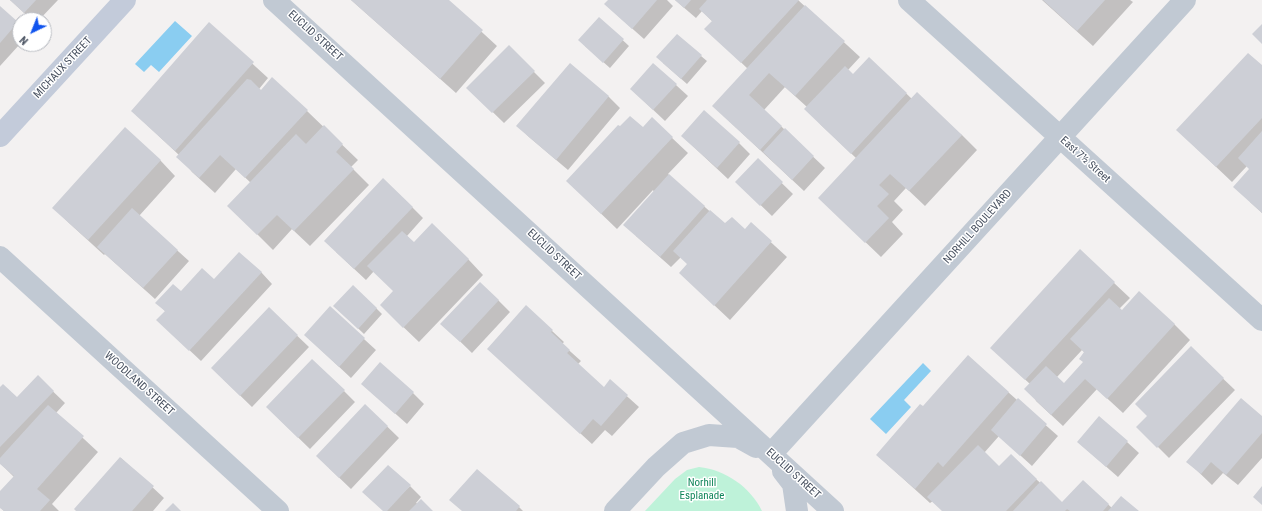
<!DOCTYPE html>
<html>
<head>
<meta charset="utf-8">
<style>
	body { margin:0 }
	#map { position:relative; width:1262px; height:511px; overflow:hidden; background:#f3f1f1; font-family:"Roboto Condensed",sans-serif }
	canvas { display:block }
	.north { position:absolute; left:12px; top:12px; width:40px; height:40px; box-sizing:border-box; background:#fff; border:1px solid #b6b9bf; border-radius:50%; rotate:223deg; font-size:11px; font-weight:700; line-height:16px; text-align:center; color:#485160 }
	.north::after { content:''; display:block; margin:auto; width:14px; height:18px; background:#1154ee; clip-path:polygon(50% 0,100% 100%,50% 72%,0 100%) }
</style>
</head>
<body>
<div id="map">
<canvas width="1262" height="511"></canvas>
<div class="north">N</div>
</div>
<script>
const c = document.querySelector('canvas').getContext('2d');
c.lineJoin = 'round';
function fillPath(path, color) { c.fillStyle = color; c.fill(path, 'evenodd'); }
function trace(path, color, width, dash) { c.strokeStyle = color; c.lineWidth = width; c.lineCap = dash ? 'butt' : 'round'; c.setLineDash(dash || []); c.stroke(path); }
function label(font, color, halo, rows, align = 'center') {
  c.font = font + ' "Roboto Condensed",sans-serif'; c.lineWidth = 3; c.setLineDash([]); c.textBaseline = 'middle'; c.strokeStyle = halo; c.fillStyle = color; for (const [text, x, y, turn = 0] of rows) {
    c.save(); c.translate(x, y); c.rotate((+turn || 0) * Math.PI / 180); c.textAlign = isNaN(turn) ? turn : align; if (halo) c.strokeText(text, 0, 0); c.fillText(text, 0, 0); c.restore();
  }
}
fillPath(new Path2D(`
	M699,467C726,470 750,487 762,511H645L675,479L687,470Z`), '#bef2d9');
fillPath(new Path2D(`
	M175,21L192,36L159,72L151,65L144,72L135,64Z
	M923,363L931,371L904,400L911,407L886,434L870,419Z`), '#8acdf1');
fillPath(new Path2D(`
	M10,0H58L39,20H32Z
	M351,0H447L497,46L456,93Z
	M609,0H667L673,6L644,39L617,15Z
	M675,0H798L860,57L848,70L853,75L869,58L912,99L962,135L977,150L925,206L906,188L894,201L903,210L892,222L903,234L881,257L835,213L856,158L821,125L807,107L785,87L764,110L825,168L804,191L729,121L748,69L706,29L713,22L702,11L696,18Z
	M1042,0H1130L1133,2L1093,46Z
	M0,7L20,26V44L0,66Z
	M599,18L629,46L610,68L585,46Z
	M209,24L268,78L259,89L262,91L307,111L358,160L351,167L369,185L310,246L292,229L273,250L229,206L251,183L236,169L215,193L192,172L179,155L132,111Z
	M509,47L545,83L504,123L468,88Z
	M701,56L707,61L687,84L663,63Z
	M570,64L609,97L620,108L568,170L529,137L518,126Z
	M653,64L688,96L665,121L631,89Z
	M1262,67V213L1250,202V169L1247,166L1232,182L1193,145Z
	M652,119L688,153L668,174L725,225L745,231L751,224L787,257L730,320L680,273L688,264L681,257L671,267L636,236L654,192L653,190L617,229L567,181L643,129Z
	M682,136L739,143L750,154L728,179Z
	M160,160L175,176L139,216L189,261L155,299L105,254L104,255L69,223L54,208Z
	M758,160L793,194L772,216L748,193Z
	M412,207L423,218L407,236L414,243L468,259L483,275L419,342L396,320L394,291L374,271L366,280L336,252Z
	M1080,251L1130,298L1119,309L1122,311L1174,324L1190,340L1123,413L1097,389L1063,426L1036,401L1030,384L991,348ZM1082,350L1085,353L1084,362L1064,384L1057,377Z
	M261,272L272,284L201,361L169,331L166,312L157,303L214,280Z
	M498,300L510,312L472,353L442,324Z
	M526,307L564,342L562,344L581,361L578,364L604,388L610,381L639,407L612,436L605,430L592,444L500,360Z
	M330,308L376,350L351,378L305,335Z
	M376,308L382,314L364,334L341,312Z
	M269,309L309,347L252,407L223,379Z
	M1191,348L1235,390L1169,458L1138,427L1148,416Z
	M38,377L65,403L56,413L98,452L52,504L59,511H4L0,507V493L14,477L0,463V388L17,399Z
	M362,384L413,393L424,404L407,424Z
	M344,391L355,402L310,449L278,418Z
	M1008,392L1058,436L1032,466L999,436L984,453L999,468L1011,456L1062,503L1083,481L1112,508L1137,511H943L933,501L930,503L877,455L923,408Z
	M365,405L399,438L351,489L329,468Z
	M1262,417V458L1238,485L1223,473L1212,485L1188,462Z
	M1078,442H1127L1139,453L1118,477Z
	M121,458L164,498L153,511H77Z
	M477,470L519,507L523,511H462Z
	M410,486L421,497L416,503L432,511H383Z`), '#0003');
fillPath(new Path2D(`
	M10,0H36L24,13Z
	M351,0H449L483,30L440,79Z
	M608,0H657L632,29L604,4Z
	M675,0H691L684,8Z
	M707,0H799L741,63L704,29L712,21L699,9Z
	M1043,0H1105L1077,31Z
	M805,5L845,41L795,96L769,73L749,95L782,126L760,150L712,106Z
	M0,6L18,22L0,43Z
	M599,17L624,39L603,63L578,40Z
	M209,22L254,62L175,151L131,111Z
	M1262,24V44L1252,34Z
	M677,34L702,55L681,79L656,57Z
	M509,45L535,71L492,113L466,88Z
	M1248,53L1262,65V118L1216,167L1176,130Z
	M869,57L907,93L851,154L804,109L845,66L853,74Z
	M570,63L609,96L556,160L516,126Z
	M653,63L677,84L653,110L630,89Z
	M272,77L308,110L245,178L220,155L199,178L176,157L247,79L251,80L261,90Z
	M917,92L962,135L909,191L890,174L879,185L889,194L877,206L889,218L865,243L818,198Z
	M704,110L740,142L717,168L681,136Z
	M630,116L643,127L652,117L673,137L601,214L566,181L618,125L620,126Z
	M324,125L343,144L336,152L354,169L294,231L277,215L257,235L227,206L296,134L306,144Z
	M125,127L161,160L88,240L52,208Z
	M785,128L814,156L792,180L763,152Z
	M1262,131V213L1233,187L1249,169L1238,158Z
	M758,158L783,182L760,206L735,182Z
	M669,174L705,206L660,257L623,225Z
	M383,178L413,207L354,269L324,241Z
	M132,208L178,250L143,288L97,247Z
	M710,210L725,223L732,217L745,229L751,222L772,241L714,306L679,273L687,264L673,251Z
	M432,223L469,259L403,328L380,305L393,291L367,266L402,231L414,242Z
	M1080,249L1115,282L1025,380L990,348Z
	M239,252L262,272L189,351L156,320L165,311L155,303L173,284L181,291L202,268L214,279Z
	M480,282L499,300L460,342L440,324Z
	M353,285L377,308L358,329L333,306Z
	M1139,291L1175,324L1107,399L1085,379L1051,415L1024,389L1046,366L1064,383L1083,362L1079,359L1084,352L1070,339L1109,298L1122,310Z
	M526,305L553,330L551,332L570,350L567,353L604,387L610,379L628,395L601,426L593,419L580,434L487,349Z
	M330,306L365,338L339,367L304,335Z
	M269,307L298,335L240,396L211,368Z
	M1191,346L1224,378L1157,448L1136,427L1147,416L1135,404Z
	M968,355L1009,392L943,467L938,462L915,489L876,455L920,404L923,406Z
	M312,359L345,390L298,438L266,407Z
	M380,362L414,392L395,414L361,384Z
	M38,375L54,391L0,447V387L3,384L17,397Z
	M1018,398L1047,424L1020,456L991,430Z
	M1241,398L1262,416V433L1226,475L1211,462L1201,474L1186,462Z
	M365,404L388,426L339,478L316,456Z
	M48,405L84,436L37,489L50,500L40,511H4L0,508V491L14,476L0,464V458Z
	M1099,416L1128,441L1106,467L1077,442Z
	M978,445L999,466L1011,454L1037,479L1006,511H942L927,497Z
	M120,457L154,486L132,511H76L74,509Z
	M388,465L411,485L387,511H383L362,492Z
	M477,469L520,506L516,511H462L449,500Z
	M1083,480L1109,504L1103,511H1070L1067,509L1065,511H1013L1041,481L1062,502Z
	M1262,486V505L1253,497Z
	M1121,496L1139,511H1108Z
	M421,499L433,511H409Z
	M173,503L181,511H165Z`), '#cdcfd6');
trace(new Path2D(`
	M274,0L833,511
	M909,0L1262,320
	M0,257L278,511
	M771,454L1185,0
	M783,471L793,484L797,511
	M615,511L656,467L683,443L709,435L738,437L756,447`), '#c1c9d3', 22);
trace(new Path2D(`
	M0,136L125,0`), '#c3cbda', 22);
label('11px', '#485160', '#fff', [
	["EUCLID STREET",315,36,42],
	["MICHAUX STREET",63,68,-47],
	["East 7½ Street",1085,160,42],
	["NORHILL BOULEVARD",978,227,-48],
	["EUCLID STREET",554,255,43],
	["WOODLAND STREET",139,384,42],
	["EUCLID STREET",793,474,42]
]);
label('11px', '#13865c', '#fff', [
	["Norhill",702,483],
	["Esplanade",702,496]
]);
</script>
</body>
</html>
